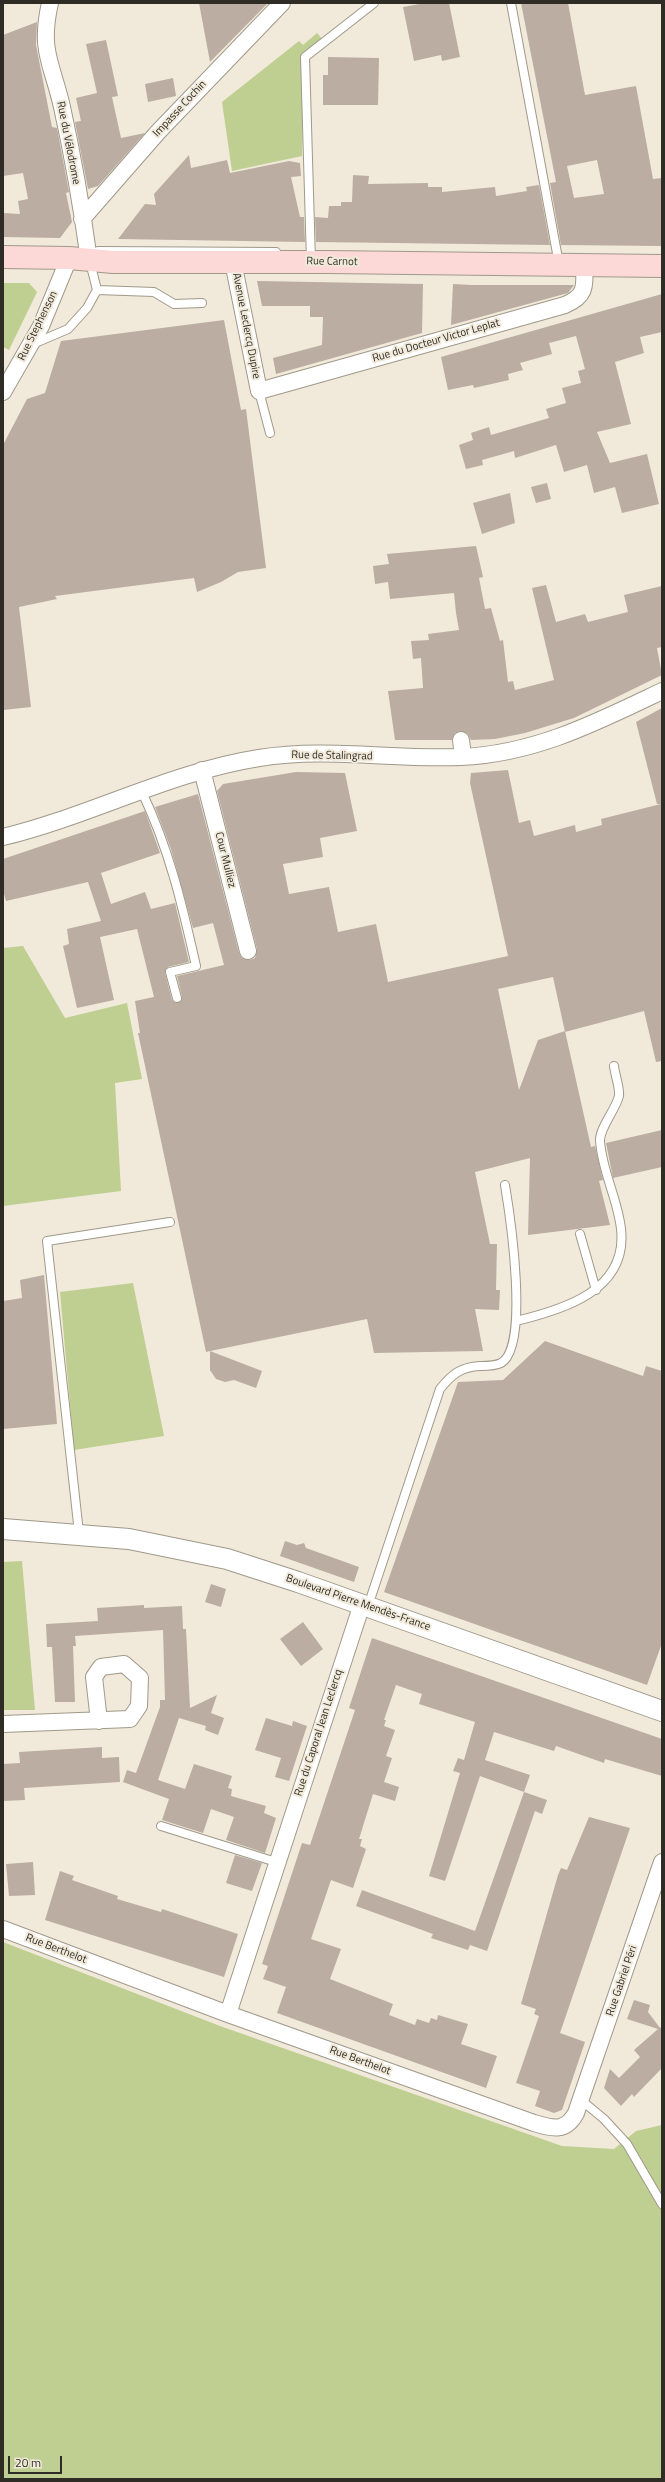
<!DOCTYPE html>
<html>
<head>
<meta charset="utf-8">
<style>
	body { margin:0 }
	#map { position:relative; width:665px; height:2482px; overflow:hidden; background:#f1eada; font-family:"Titillium Web",sans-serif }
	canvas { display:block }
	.frame { position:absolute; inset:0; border:4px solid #2e2c25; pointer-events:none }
	.scale { position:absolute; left:8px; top:2456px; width:54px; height:18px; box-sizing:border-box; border:2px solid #2e2c25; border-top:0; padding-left:5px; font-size:12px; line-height:14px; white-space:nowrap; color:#2e2c25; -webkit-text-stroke:3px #f1eada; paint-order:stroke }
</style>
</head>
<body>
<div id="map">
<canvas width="665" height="2482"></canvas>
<div class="frame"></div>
<div class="scale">20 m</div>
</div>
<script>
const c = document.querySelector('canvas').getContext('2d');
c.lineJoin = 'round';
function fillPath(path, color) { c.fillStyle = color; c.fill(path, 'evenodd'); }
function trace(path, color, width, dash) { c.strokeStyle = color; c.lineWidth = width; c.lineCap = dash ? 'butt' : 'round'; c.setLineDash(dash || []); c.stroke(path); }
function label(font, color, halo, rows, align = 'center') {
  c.font = font + ' "Titillium Web",sans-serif'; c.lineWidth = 4; c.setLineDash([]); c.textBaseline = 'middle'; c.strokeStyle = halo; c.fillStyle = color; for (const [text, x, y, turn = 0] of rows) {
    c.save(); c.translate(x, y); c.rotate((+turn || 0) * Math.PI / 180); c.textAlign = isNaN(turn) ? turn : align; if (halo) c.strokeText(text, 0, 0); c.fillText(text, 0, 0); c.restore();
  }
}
fillPath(new Path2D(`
	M317,33L323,40L303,55L302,156L232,171L222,102L299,41L303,45Z
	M3,283H29L37,292L9,350L3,347Z
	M23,946L65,1018L127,1003L142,1079L115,1083L121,1191L3,1206V948Z
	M133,1283L164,1436L74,1450L60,1292Z
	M22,1561L35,1710H3V1562Z
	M3,1942L220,2026L562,2146L614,2149L636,2131L662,2125V2479H3Z`), '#becf91');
fillPath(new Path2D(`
	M199,3H268L210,62Z
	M425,3H449L460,57L442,61L441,55L414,61L403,7Z
	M521,3H568L585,95L636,86L653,179L662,178V246L561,245L550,183L556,182ZM597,160L604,194L574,198L567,166Z
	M37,22L36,45L52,127L57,128L69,192L66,193L72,222L60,238L3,237V213L20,214L18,201L28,199L23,173L3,176V35Z
	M106,40L118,96L112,97L121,138L145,133L98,186L88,189L75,122L81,121L76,98L97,93L86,44Z
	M328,57L379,58L378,105H323V75H328Z
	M173,78L176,96L148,102L145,84Z
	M189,155L191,168L227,160L230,173L289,161L300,163L301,176L291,177L300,217H304L305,242L118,239L145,204L156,205L154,194Z
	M353,175L369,176L368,184L428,183V187H442V192L495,187L496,196L527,191L526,187L539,185L550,245L316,242L315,217L328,218L329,206H341V202H352Z
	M257,281L423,284L422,333L276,374L273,358L322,345L323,317H310V306H262Z
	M453,284L472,285H574L568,293L451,325Z
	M662,294V332L640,337L644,353L615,362L631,424L597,432L610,463L647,454L659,504L622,513L615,487L594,493L587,465L564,472L556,445L515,458L514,451L482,460L483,465L466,469L459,445L473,440L471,433L489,427L491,435L549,418L546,409L566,403L562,388L581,383L578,371L585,369L576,336L549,343L552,354L520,363L523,370L508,374L509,380L474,388L473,385L448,390L441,357Z
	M224,320L241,410L246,409L266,568L238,572L221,582L197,592L194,578L55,596L57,599L19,607L31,707L3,710V445L27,399L45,393L61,341Z
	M547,483L551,499L536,503L531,487Z
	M510,493L515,523L482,534L473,503Z
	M476,546L483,577L479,578L485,609L491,608L500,641L503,640L508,682L513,681L515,690L554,680L532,588L546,585L556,622L585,614L588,622L628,612L624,595L662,586V647L657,648L662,675L574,718L525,733L495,739L471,740L468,734L460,731L455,733L452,740H395L388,691L423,688L421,658L413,659L411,641L429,640L428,634L459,630L456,613L454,593L390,599L388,582L375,584L373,566L389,564L387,554Z
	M662,708V1061L656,1062L644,1011L565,1032L553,977L498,989L519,1090L538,1040L565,1031L591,1147L595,1146L603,1180L599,1181L610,1225L528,1235L530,1158L475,1172L490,1244H497L496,1290H500L499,1310L475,1309L483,1351L374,1353L367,1319L210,1351L262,1371L256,1388L234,1380L225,1382L216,1379L210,1370V1351L206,1352L138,1033H140L135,1001L154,997L137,929L100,937L114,1000L77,1008L63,946L69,944L67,929L101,921L88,882L6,901L3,890V859L145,811L160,853L101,873L111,904L145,892L151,909L175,903L189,962L168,967L165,973L172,1000L178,1003L182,997L177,976L224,965L213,923L193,928L171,849L155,807L198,794L239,953L242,958L250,960L255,958L257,949L217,791L223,784L296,772L345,773L357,831L320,838L323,857L283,864L289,894L329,887L338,932L376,924L388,982L508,956L470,783L471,773L508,770L519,823L530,820L534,836L575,825L576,832L602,825L601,819L661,804H657L636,722Z
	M662,1130V1167L613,1178L606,1143Z
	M44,1275L57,1424L3,1429V1301L22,1298L20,1280Z
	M545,1341L643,1376L646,1366L662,1371V1643L647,1685L384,1592L458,1382L503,1380Z
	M285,1541L297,1545L304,1543L306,1548L359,1567L354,1582L280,1556Z
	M211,1584L226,1589L221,1607L205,1602Z
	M144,1605V1608L182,1606L183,1629H186L190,1708L217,1695L211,1713L224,1718L218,1735L205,1730L206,1726L179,1718L158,1780L185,1789L194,1764L232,1776L228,1788L232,1789L231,1796L266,1806L264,1813L276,1818L265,1853L226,1840L234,1817L211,1809L203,1833L162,1820L169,1799L123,1782L127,1770L136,1773L160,1707V1700H165L163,1630L75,1636L76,1646H73L75,1702H55L52,1647H47L46,1624L98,1621L97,1608Z
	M303,1622L323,1649L301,1666L280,1639Z
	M372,1638L662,1739V1776L605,1759L604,1763L556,1746L554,1751L494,1732L485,1760L530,1775L524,1792L480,1776L445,1881L429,1876L460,1773L453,1771L458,1758L464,1760L475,1722L419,1704L422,1694L396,1685L384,1720H386L384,1726L395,1730L386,1756L392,1758L384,1782L399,1787L395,1801L373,1794L359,1839H362L360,1846L366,1849L353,1888L331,1880L311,1939L341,1949L330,1979L393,2004L389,2015L415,2025L417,2019L429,2023L431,2018L437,2020L438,2015L468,2024L461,2044L497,2056L486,2088L277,2013L286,1987L263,1979L268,1966L262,1964L265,1955L302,1843L310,1845L355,1710L349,1708Z
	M266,1718L292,1726L293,1721L307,1726L289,1781L275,1777L281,1758L255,1750Z
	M102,1747V1758L119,1757L120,1782L24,1788L25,1800L3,1801V1764L20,1763L19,1752Z
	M524,1792L547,1800L542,1814L535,1811L487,1951L470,1945L468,1950L431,1938L433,1934L356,1906L362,1890L475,1931Z
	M589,1817L630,1828L560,2033L585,2042L562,2110L554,2113L535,2106L540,2091L516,2083L539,2016L534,2014L536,2009L521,2004L558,1875L561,1868L567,1870Z
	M235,1855L262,1863L252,1891L226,1883Z
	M33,1862L35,1895L9,1896L6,1864Z
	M60,1871L74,1876L72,1880L118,1896L117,1899L161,1912L162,1909L238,1934L224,1977L45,1920Z
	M634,2000L650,2005L648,2012L660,2028L662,2026V2068L634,2097L632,2094L621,2106L604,2088L610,2069L619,2078L640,2057L634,2050L658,2029L627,2019Z`), '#bbada1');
const service = new Path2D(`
	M511,3L559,264
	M98,251L276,252
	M311,261L305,57L374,3
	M90,262L97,290L154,292L174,304L202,303
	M33,344L68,329L87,308L97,290
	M259,391L270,433
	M141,790C169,848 182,904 196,966L170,972L177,998
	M580,1234L596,1290
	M516,1321C562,1310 628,1291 621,1229C618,1200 602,1171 600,1141C599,1129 616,1109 619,1096C620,1088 615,1075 614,1066
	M79,1533L47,1241L170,1222
	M368,1606L440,1389C452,1374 461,1367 480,1366C487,1366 495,1366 501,1363C530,1347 510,1215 505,1185
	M161,1826L276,1862
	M581,2100L604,2119L627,2144L662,2204`);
const minor = new Path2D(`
	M50,3C39,51 52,63 62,107C73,157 82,209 89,260
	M82,219L158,132L282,3
	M233,262L259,391L565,305C586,296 585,287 584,265
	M3,392L41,326L69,258
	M461,740L463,757
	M202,770L248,951
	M3,837C90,816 170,772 259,758C325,747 394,760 461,757C535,754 597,722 662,691
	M3,1724L130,1719L139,1706L140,1678L124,1664L101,1667L94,1677L99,1721
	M3,1929L228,2014L534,2123C553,2129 566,2132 576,2113L662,1862
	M228,2014L362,1604`);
const tertiary = new Path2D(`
	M3,1529L129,1539L227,1559L298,1582L662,1711`);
const secondary = new Path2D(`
	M3,257L69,258L113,262H327L662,266`);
trace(service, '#a0998a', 10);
trace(minor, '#a0998a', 18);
trace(tertiary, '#a0998a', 22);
trace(secondary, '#a0998a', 24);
trace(service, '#fff', 8);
trace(minor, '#fff', 16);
trace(tertiary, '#fff', 20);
trace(secondary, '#fcd8d6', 22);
label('11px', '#2e2c25', '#f1eada', [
	["Impasse Cochin",180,109,-47],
	["Rue du Vélodrome",68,143,79],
	["Rue Carnot",332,262,1],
	["Rue Stephenson",38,326,-64],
	["Avenue Leclercq Dupire",246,326,79],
	["Rue du Docteur Victor Leplat",436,341,-16],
	["Rue de Stalingrad",332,756,1],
	["Cour Mulliez",225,860,76],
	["Boulevard Pierre Mendès-France",358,1603,19],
	["Rue du Caporal Jean Leclercq",319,1733,-72],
	["Rue Berthelot",56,1949,21],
	["Rue Gabriel Péri",622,1981,-71],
	["Rue Berthelot",360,2061,20]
]);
</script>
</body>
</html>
